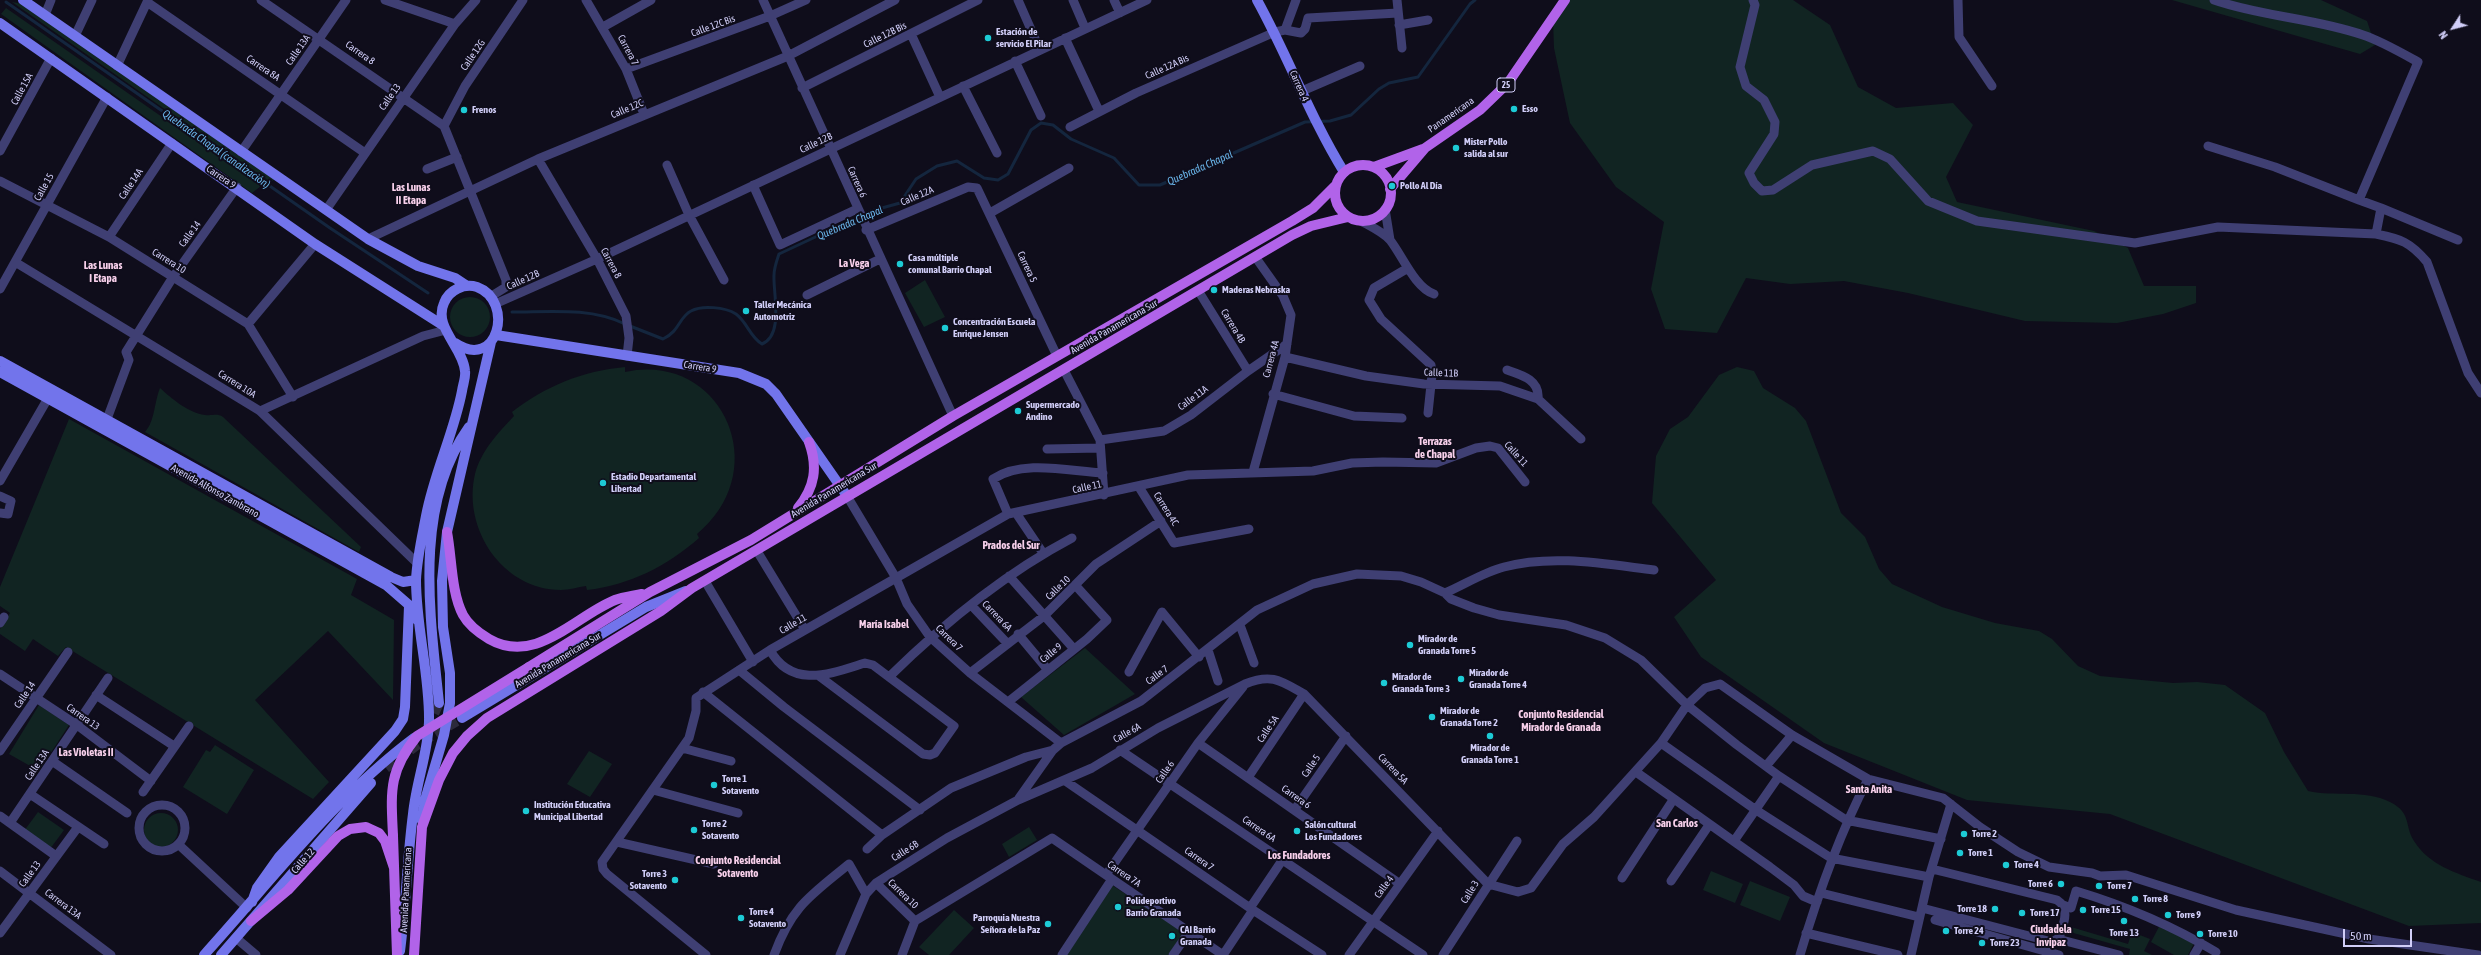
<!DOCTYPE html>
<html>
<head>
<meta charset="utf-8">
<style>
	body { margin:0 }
	#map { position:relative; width:2481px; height:955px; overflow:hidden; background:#0f0d1b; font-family:"Asap Condensed",sans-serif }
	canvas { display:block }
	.north { position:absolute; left:2433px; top:8px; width:40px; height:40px; -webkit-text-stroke:3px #0f0d1b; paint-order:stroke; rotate:234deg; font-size:11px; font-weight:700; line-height:16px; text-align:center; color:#d1cef8 }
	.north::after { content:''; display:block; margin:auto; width:14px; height:18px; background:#d1cef8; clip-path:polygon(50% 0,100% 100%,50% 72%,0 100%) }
	.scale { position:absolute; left:2343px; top:929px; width:69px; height:18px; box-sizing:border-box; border:2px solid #d1cef8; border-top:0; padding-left:5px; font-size:12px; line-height:14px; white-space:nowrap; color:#d1cef8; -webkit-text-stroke:3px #0f0d1b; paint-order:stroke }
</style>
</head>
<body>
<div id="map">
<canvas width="2481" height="955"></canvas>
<div class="north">N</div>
<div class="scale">50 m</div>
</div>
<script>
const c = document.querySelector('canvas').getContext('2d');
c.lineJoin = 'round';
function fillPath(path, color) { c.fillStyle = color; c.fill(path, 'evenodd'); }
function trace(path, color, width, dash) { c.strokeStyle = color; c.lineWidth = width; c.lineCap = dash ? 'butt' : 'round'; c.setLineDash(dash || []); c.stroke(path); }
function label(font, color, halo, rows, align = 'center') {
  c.font = font + ' "Asap Condensed",sans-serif'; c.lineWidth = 4; c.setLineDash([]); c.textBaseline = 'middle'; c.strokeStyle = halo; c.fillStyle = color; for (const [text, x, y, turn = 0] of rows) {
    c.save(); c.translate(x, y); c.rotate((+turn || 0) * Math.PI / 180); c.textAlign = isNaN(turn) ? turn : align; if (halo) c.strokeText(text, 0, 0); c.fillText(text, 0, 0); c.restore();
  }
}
fillPath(new Path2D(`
	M1564,0H1793L1830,25L1858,87L1896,108L1953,103L1973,125L1946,177L1957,202L2094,231L2128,248L2144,286H2196V303L2163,314L2117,323L2025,321L1908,293L1844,281L1790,284L1746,278L1717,333L1665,329L1651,289L1664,222L1616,187L1570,123L1554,48L1553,19Z
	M2172,0H2321L2367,21L2375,45L2360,54Z
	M12,2L23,4L275,179L270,183Z
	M6,8L261,186L252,193L1,14Z
	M925,280L945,317L924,327L905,293Z
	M450 317a20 20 0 1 1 40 0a20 20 0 1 1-40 0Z
	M625,367V372C721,351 776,469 697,534L699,538C667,566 630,585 587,590L586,586C578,587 569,590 561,590C503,590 462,529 475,474C481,451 498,433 514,416L512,412C546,386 582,371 625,367Z
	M1737,367L1754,371L1763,388L1795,408L1806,421L1841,513L1865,537L1879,569L1892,584L1942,607L1995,623L2039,631L2052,639L2078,666L2100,676L2173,683L2197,682L2225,685L2265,713L2284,752L2308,791C2335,797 2364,789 2390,802C2412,813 2404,825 2414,841C2429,865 2456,873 2481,882V923L2409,926L2110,814L1967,800L1824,743L1701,657L1674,617L1716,580L1652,503L1656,456L1670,429L1688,417L1719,375Z
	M160,388C172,399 189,413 205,415C213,416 217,413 223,417L361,547L359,552L145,432C155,421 154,403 160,388Z
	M69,419L357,579L351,595L394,620L393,700L328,631L255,700L329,782L313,799L66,647L58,656L33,639L25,651L0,634V629L10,613L0,606V587Z
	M1085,648L1135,694L1064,735L1021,697Z
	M39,705L69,725L39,771L9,754Z
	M215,745L254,770L227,814L183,787L206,750L210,752Z
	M589,751L612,764L590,797L567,784Z
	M38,812L64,830L50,849L24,831Z
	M144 830a17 17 0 1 1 34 0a17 17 0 1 1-34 0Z
	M1029,827L1037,840L1009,857L1002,844Z
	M1711,871L1743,884L1735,903L1703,890Z
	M1750,881L1790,897L1780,921L1740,905Z
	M1107,882L1184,932L1168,955H1058Z
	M954,910L974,928L949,955H929L919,947Z
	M2161,923L2195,941L2188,955H2174L2151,942Z
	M2071,927L2128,944L2132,932L2150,939L2144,951L2152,955H2129L2130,949L2070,932Z`), '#112422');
trace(new Path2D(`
	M6,2L330,228L428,293
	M512,312C549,312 590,307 625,324
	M630,326L663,339C680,331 679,317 691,311C702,305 725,307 736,314C747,322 750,337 762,344C784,335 773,294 774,275C774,268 777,260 779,254L871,211L900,203L916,179L937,166L957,161L984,178L998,180L1008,174L1031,130L1041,123L1053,125L1071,139L1114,158L1139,185H1160L1305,122L1330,121L1351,115L1379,89L1389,83L1418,77L1470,4L1475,0`), '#14263e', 3);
trace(new Path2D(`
	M428,727L439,703
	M386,768L417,745L462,718`), '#2c2a3c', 10, [10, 5]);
trace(new Path2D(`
	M261,0L444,126
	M385,0L455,24
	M586,0L626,69L644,114
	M763,0L953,416
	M1018,0L1040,50
	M1073,0L1085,28
	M1114,0L1120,13
	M1397,0L1402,48
	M1753,0L1755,5L1740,67L1746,86L1764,100L1775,122L1774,134L1749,173L1754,183L1762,191L1773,190L1812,165L1873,151L1890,159L1928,201L1977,221L2135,243L2218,227L2376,234C2401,239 2410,242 2427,262L2468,373L2481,393
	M1958,0L1959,37L1992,86
	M2214,0C2263,17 2314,18 2363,35C2381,41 2400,52 2418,62L2359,200L2381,208L2376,234
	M147,2L365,153
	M45,15L51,0
	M1399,25L1428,20
	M603,27L651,0
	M1285,30L1301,33L1305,29L1308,18L1398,13
	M911,34L940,97
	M75,36L92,0
	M1065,38L1099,111
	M1015,61L1041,116
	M117,66L148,0
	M626,69L770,16L806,0
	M963,86L997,153
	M802,88L978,0
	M1302,91L1360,66
	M444,126L506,280V287L490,297
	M444,126L465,86L523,0
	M1070,127L1136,93L1275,32L1285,30L1296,0
	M2208,146L2275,167L2359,200
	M0,151L51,58
	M241,152L346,0
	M538,159L597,259L626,316L629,338L627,356
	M667,165L689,215L724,280
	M427,169L457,157
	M0,181L109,237L248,324L293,397
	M753,185L780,245L857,209
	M2381,208L2458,240
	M1385,209L1390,240
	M326,210L455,24L476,0
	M990,213L1069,168
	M1361,221C1370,226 1383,232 1390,240C1402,255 1415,288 1434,294
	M866,230L968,187L977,188L1057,356
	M109,237L172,143
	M368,239L538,159L788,56L895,0
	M15,262L260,411L417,563
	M1408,268L1374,288L1369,300L1381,319L1431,365L1432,375L1428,413
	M0,289L107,97
	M1199,292L1248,371
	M807,295L880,259
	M495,304L597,259L1147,0
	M248,324L315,244
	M1285,357L1366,376L1424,384L1500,386L1538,399L1581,439
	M1064,370L1100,440L1104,495
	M1507,370C1522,375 1540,380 1538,399
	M1273,394L1354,416L1402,418
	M260,411L423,336L446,330
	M107,419L129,360L126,352L173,277L237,187
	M1100,440L1164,431L1191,415L1248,371L1287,344
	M1047,449L1100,448
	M1253,472L1285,357L1291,315L1283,296L1256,258
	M0,481L51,393
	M1139,487L1174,543L1249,529
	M0,496L11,501L8,514L0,513
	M847,496L896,578L907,604L930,637L970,673L1061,743
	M1016,513L1043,553
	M1008,514L993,479C1022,459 1069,471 1103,473
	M757,551L805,630
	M1009,576L1074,649
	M705,581L753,662
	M1445,593C1464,585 1484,572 1504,567C1552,554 1605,564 1654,570
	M971,605L1007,643
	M0,623L4,617
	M1240,625L1254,663
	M1018,634L1048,670
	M770,650C792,690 832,673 865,663L873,665L954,726L935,753L930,755L923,754L819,676
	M1208,650L1218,681
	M739,670L784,707L920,810
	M1129,672L1162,612L1199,657
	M970,673L1044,616L1096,564L1161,521
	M0,674L77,725L151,781
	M889,677C943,624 1004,574 1072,538
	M703,692L882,835
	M96,695L174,746
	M1008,702L1087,639L1107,620L1076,586
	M1198,743L1400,884
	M1661,743L1756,810L1831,858L1929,877
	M682,748L731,761
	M1120,750L1423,955
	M0,751L68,652
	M52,761L127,813
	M1766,766L1792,735
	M1636,772L1770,867L1794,885L1803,896L1817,902
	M1249,776L1304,694
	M1064,780L1253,910L1322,955
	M653,790L738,813
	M143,792L189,726
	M30,794L104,844
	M1019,798L1053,750L1061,743L1141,701L1257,610L1313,584L1357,574L1401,576L1421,582L1445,593L1451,599L1474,608L1499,615L1566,625L1605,638L1641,660L1687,705L1737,745L1779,776L1846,820L1941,839
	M139 828a23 23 0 1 1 46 0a23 23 0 1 1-46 0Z
	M1295,809L1346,736
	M0,816L56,856
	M10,823L108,678
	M1734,841L1779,776
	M617,842L714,864
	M178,844L247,908
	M867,849L882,835L951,788L1026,757L1053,750
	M0,871L111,955
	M1106,875L1198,743L1243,687
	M1622,878L1673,800
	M1671,881L1709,825
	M876,883L915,921
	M1821,893L1919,917
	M2063,905L2071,908L2076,891C2126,906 2171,925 2216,952
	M1250,908L1283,859
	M1922,908L2052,942L2059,938C2063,925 2071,909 2057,900L1932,869
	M1935,920L2059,955
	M915,921L1052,838L1223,955
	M0,933L78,827
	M1806,933L1898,955
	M236,938L256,955
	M2058,939L2119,955
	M706,955L607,874L603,869L602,862L689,738L696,711V698L770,650L1008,514L1188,475L1313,471L1352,463L1383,462L1436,463L1476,448L1490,446L1498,448L1525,482
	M774,955C792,906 810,896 849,864L866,894
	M840,955L866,894L876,883L890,874L947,838L1018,800L1092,768L1158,728L1245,684C1272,673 1281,681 1304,694L1488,884L1518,892L1531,888L1563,844L1594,817L1661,743L1687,705L1705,688L1720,684L1792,735L1868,779L1943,798L1980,827L2018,852L2049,867L2092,873L2100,876L2126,875L2236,910L2369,939L2478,955
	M902,955L915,921
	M1062,955L1112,879
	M1173,955L1189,932
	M1223,955L1253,910
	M1349,955L1438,831
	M1443,955L1517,841
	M1800,955C1818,894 1839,835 1868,779
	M1911,955L1929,877L1951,804
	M2194,955L2201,943`), '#3f3f73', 9);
trace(new Path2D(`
	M23,0L368,239L418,266L455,278L467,286
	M1257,0C1288,56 1310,117 1344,172
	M0,23L315,244L444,326
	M496,335L739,373L766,384L776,394L847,496
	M0,361L391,577L403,582L416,580
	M0,372L386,585L409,605L418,621
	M439,703C430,614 413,505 469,427
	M462,718L646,607L686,591
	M422,821L425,800L444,735L450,703V673L443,627L442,581L447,532L491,342
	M252,902L257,888L279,857L395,731L403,719L405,707L409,606
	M400,951C406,906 407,860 413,814C416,783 428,753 429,722C430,676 416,627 416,580C417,558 422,537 426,516C434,473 454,433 462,391C463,384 466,377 465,371C463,347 433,327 444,303C449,290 464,283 477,287C515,301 498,372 455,343
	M204,955C271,881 334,798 414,738
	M221,955L371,783`), '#7274eb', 10);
trace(new Path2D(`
	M1335 193a28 28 0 1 1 56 0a28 28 0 1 1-56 0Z
	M1374,167L1423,149
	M1390,189L1425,148L1480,110L1508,83L1565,0
	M798,508C815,487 818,467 809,442
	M447,532C452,558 451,592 463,615C469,626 479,633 489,639C536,666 575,616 615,600C623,597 633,596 642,594
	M529,667L650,592L751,540L953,416L1292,221L1313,208L1335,186
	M393,836L397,955
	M251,921L288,890L338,836L350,829L366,827L379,833L385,841L394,868
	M414,955L422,827L439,780L453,753L467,736L487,718L661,611L692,588L1292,235L1311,226L1348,217`), '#b163e9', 10);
trace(new Path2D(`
	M393,836C391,792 388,772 417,736L529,667`), '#b163e9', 10);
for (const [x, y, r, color] of [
	[988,38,4,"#1dcbd5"],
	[1514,109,4,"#1dcbd5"],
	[464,110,4,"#1dcbd5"],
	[1456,148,4,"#1dcbd5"],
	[1392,186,4,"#1dcbd5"],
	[900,264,4,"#1dcbd5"],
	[1214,290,4,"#1dcbd5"],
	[746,311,4,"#1dcbd5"],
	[945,328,4,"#1dcbd5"],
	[1018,411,4,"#1dcbd5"],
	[603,483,4,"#1dcbd5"],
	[1410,645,4,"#1dcbd5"],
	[1461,679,4,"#1dcbd5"],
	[1384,683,4,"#1dcbd5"],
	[1432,717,4,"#1dcbd5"],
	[1490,736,4,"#1dcbd5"],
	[714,785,4,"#1dcbd5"],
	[526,811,4,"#1dcbd5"],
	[694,830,4,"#1dcbd5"],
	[1297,831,4,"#1dcbd5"],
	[1964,834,4,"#1dcbd5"],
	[1960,853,4,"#1dcbd5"],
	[2006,865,4,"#1dcbd5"],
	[675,880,4,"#1dcbd5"],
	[2061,884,4,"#1dcbd5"],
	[2099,886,4,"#1dcbd5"],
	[2135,899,4,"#1dcbd5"],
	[1118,907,4,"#1dcbd5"],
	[1995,909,4,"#1dcbd5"],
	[2083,910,4,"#1dcbd5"],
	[2022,913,4,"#1dcbd5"],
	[2168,915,4,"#1dcbd5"],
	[741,918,4,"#1dcbd5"],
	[2124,921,4,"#1dcbd5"],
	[1048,924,4,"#1dcbd5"],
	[1946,931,4,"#1dcbd5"],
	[2200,934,4,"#1dcbd5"],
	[1172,936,4,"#1dcbd5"],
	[1982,943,4,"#1dcbd5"]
]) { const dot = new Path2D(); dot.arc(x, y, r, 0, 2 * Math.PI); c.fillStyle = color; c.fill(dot); trace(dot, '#0f0d1b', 1.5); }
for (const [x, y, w] of [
	[1506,85,18]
]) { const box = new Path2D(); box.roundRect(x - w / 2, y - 7, w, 14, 3); c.fillStyle = '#0f0d1b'; c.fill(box); trace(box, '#d1cef8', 1); }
label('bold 9px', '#d1cef8', null, [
	["25",1506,85]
]);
label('10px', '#d1cef8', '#0f0d1b', [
	["Calle 12C Bis",713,26,-20],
	["Calle 12B Bis",885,35,-26],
	["Calle 13A",298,50,-55],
	["Carrera 7",628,50,62],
	["Carrera 8",360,53,35],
	["Calle 12G",473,55,-56],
	["Calle 12A Bis",1167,67,-24],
	["Carrera 8A",263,68,34],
	["Carrera 4",1299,86,66],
	["Calle 15A",22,89,-61],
	["Calle 13",390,97,-55],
	["Calle 12C",627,109,-23],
	["Panamericana",1451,115,-35],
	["Calle 12B",816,143,-25],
	["Carrera 9",221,177,34],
	["Carrera 6",857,182,66],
	["Calle 14A",131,184,-56],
	["Calle 15",44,187,-61],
	["Calle 12A",917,196,-23],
	["Calle 14",190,234,-54],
	["Carrera 10",169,261,32],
	["Carrera 8",611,263,62],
	["Carrera 5",1027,267,65],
	["Calle 12B",523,280,-24],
	["Carrera 4B",1233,326,59],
	["Avenida Panamericana Sur",1114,327,-30],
	["Carrera 4A",1271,359,-75],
	["Carrera 9",700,367,9],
	["Calle 11B",1441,373,2],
	["Carrera 10A",237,384,32],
	["Calle 11A",1193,398,-36],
	["Calle 11",1516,454,48],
	["Calle 11",1087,487,-12],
	["Avenida Panamericana Sur",834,490,-31],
	["Avenida Alfonso Zambrano",215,491,29],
	["Carrera 4C",1166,509,58],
	["Calle 10",1058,588,-44],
	["Carrera 6A",997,616,46],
	["Calle 11",793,624,-30],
	["Carrera 7",949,638,44],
	["Calle 9",1051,653,-39],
	["Avenida Panamericana Sur",558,660,-31],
	["Calle 7",1157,675,-36],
	["Calle 14",25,695,-56],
	["Carrera 13",83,717,35],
	["Calle 5A",1268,729,-56],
	["Calle 6A",1127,733,-29],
	["Calle 13A",37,765,-56],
	["Calle 5",1311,766,-56],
	["Carrera 5A",1393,769,46],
	["Calle 6",1165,772,-55],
	["Carrera 6",1296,797,35],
	["Carrera 6A",1259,829,34],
	["Calle 6B",905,851,-32],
	["Carrera 7",1199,859,35],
	["Calle 12",303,861,-49],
	["Calle 13",30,874,-54],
	["Carrera 7A",1124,874,34],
	["Calle 4",1384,887,-54],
	["Avenida Panamericana",406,890,-87],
	["Calle 3",1470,892,-58],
	["Carrera 10",903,894,44],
	["Carrera 13A",63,904,37]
]);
label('bold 10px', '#d1cef8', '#0f0d1b', [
	["Estación de",996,32],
	["servicio El Pilar",996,44],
	["Esso",1522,109],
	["Frenos",472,110],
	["Mister Pollo",1464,142],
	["salida al sur",1464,154],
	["Pollo Al Día",1400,186],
	["Casa múltiple",908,258],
	["comunal Barrio Chapal",908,270],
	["Maderas Nebraska",1222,290],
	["Taller Mecánica",754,305],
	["Automotriz",754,317],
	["Concentración Escuela",953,322],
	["Enrique Jensen",953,334],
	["Supermercado",1026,405],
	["Andino",1026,417],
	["Estadio Departamental",611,477],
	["Libertad",611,489],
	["Mirador de",1418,639],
	["Granada Torre 5",1418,651],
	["Mirador de",1469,673],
	["Granada Torre 4",1469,685],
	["Mirador de",1392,677],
	["Granada Torre 3",1392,689],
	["Mirador de",1440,711],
	["Granada Torre 2",1440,723],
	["Mirador de",1490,748,"center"],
	["Granada Torre 1",1490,760,"center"],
	["Torre 1",722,779],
	["Sotavento",722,791],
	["Institución Educativa",534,805],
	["Municipal Libertad",534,817],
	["Torre 2",702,824],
	["Sotavento",702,836],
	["Salón cultural",1305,825],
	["Los Fundadores",1305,837],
	["Torre 2",1972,834],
	["Torre 1",1968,853],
	["Torre 4",2014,865],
	["Torre 3",667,874,"right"],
	["Sotavento",667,886,"right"],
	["Torre 6",2053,884,"right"],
	["Torre 7",2107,886],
	["Torre 8",2143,899],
	["Polideportivo",1126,901],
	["Barrio Granada",1126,913],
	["Torre 18",1987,909,"right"],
	["Torre 15",2091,910],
	["Torre 4",749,912],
	["Sotavento",749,924],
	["Torre 17",2030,913],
	["Torre 9",2176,915],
	["Parroquia Nuestra",1040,918,"right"],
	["Señora de la Paz",1040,930,"right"],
	["CAI Barrio",1180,930],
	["Granada",1180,942],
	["Torre 24",1954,931],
	["Torre 13",2124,933,"center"],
	["Torre 10",2208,934],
	["Torre 23",1990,943]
], 'left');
label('italic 11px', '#6ab5ea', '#0f0d1b', [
	["Quebrada Chapal (canalización)",216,149,35],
	["Quebrada Chapal",1200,168,-24],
	["Quebrada Chapal",850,223,-23]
]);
label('bold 11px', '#f8d0eb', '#0f0d1b', [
	["Las Lunas",411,188],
	["II Etapa",411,201],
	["La Vega",854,264],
	["Las Lunas",103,266],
	["I Etapa",103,279],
	["Terrazas",1435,442],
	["de Chapal",1435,455],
	["Prados del Sur",1011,546],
	["María Isabel",884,625],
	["Conjunto Residencial",1561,715],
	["Mirador de Granada",1561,728],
	["Las Violetas II",86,753],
	["Santa Anita",1869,790],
	["San Carlos",1677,824],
	["Los Fundadores",1299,856],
	["Conjunto Residencial",738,861],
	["Sotavento",738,874],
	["Ciudadela",2051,930],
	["Invipaz",2051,943]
]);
</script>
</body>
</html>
